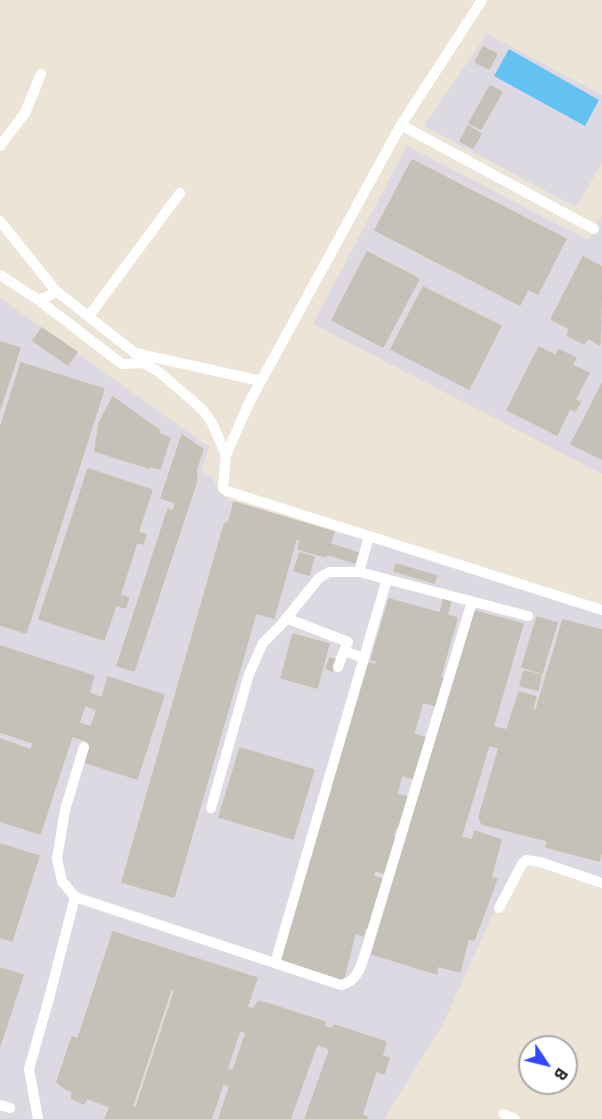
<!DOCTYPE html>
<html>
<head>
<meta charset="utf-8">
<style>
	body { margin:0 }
	#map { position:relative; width:602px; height:1119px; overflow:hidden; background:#ebe4d7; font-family:"Open Sans",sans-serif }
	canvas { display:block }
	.north { position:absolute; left:518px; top:1035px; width:60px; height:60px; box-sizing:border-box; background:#fff; border:2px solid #a9a9a9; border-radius:50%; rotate:125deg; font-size:16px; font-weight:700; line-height:24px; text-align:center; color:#272727 }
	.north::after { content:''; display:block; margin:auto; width:21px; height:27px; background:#3047ff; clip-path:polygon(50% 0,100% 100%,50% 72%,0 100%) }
</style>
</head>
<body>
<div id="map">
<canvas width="602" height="1119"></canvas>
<div class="north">B</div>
</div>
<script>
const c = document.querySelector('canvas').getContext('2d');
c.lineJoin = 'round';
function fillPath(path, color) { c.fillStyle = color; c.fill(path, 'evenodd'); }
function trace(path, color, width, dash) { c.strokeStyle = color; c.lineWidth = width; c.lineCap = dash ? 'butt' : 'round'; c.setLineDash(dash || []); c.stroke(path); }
fillPath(new Path2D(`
	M487,34L602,95V163L576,207L424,126Z
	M407,146L588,240L602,215V474L313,324Z
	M0,298L209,447L202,470L214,480L219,492L230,501L343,535L360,533L602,610V880L525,857L496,907L443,1024L384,1119H0Z`), '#dcd9e2');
fillPath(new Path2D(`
	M509,49L599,100L585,126L494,76Z`), '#64c2f3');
const building = new Path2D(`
	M483,47L497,54L489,69L475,62Z
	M490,86L502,92L481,129L469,123Z
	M468,126L481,134L473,148L460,141Z
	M412,160L566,239L538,294L528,289L520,305L375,230Z
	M367,252L419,279L383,347L332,320Z
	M583,257L602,267L600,345L588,338L584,344L567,335L570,329L551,319Z
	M423,287L501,326L469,389L391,349Z
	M42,328L77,352L68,365L33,341Z
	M0,342L20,348L0,409Z
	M539,347L556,356L559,350L576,358L572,365L589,373L575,400L580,402L575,411L570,408L557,435L507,410Z
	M21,363L104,389L26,633L0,625V429Z
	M602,384V459L571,444Z
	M113,397L159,430V434L170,438L160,469L149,466V468L95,451L99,423Z
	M182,435L203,449L196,470L197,480L134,671L117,666L168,509L173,511L176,503L161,498Z
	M88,469L152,490L138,532L146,535L143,544L137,542L120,595L129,598L125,608L116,605L104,640L39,619Z
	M234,502L334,532L326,557L298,549L300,540L296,539L274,618L256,613L174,897L122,882L224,525L229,521Z
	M330,544L358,553L355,563L327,554Z
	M300,553L314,557L309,575L294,571Z
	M396,564L437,576L434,583L394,571Z
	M389,599L440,613L444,599L451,601L447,615L457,618L440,678L444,679L436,706L422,702L429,680L376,664L377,661L371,660Z
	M474,611L523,624L493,727L507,730L499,748L489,745L461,837L472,840L475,831L501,840L491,878L497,879L474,940L468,939L460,972L437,966V974L372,954Z
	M537,617L557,623L542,673L522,667Z
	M563,620L602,630V736L534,717Z
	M293,634L329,644L317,688L281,678Z
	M0,646L94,676L89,693L102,698L108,677L164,695L137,779L81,761L87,741L72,736L40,834L0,821V739L31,750L33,743L0,732ZM85,705L97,710L91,727L79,723Z
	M330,658L336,660L332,671L326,668Z
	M369,663L429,680L373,876L355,933L343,981L280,962Z
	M524,671L541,675L538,690L520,686Z
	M519,692L536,697L522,744L504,739Z
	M533,710L536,711L534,717L602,736V851L599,861L546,847L548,841L482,824L479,817L499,748L504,739L522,744Z
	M413,734L426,738L415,779L401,775Z
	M240,748L314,770L293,839L219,817Z
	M396,794L407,797L398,827L388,824Z
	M388,824L396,826L393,836L398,837L386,874L374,870Z
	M0,844L39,856L12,941L0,937Z
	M373,876L382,879L374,904L377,905L369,929L365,928L363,936L355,933Z
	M113,932L257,978L247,1007L253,1009L259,1001L325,1022L324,1026L333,1029L334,1025L386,1042L382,1056L389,1058L384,1074L376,1071L362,1115L367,1117L366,1119H305L330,1049L317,1044L290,1119H219L230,1086L223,1084L211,1119H105L110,1107L87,1098L84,1104L71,1098L73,1092L64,1088L57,1082L72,1037L78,1039ZM171,989L175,990L136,1108L132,1107ZM240,1030L246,1033L233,1071L227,1069Z
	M0,968L23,975L0,1046Z`);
fillPath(building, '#c6c1b8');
trace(building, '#c6c0b2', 1.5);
trace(new Path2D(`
	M482,0L401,125L249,403L226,455L223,488L227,491L602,610
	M401,125L594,229
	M0,146L25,113L41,74
	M0,221L56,291L135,353L261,381
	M0,275L37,299L45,298L56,291
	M37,299L122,364L140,363L145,364L159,372L202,409L212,423L226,455
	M89,316L180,193
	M359,572L369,536
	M286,618L348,642L344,651L364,658
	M338,667L344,651
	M211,808L249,674L263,643L280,626L319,578L329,572H359L528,616
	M75,897L341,985C360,981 362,961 368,944L472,602
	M499,908L522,864L526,860L540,862L602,883
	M275,963L387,579
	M0,1105L10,1108
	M504,1114L515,1119
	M38,1119L29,1069L48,1002L75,897L62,881L57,859L65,810L84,747`), '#fff', 10);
</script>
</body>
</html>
